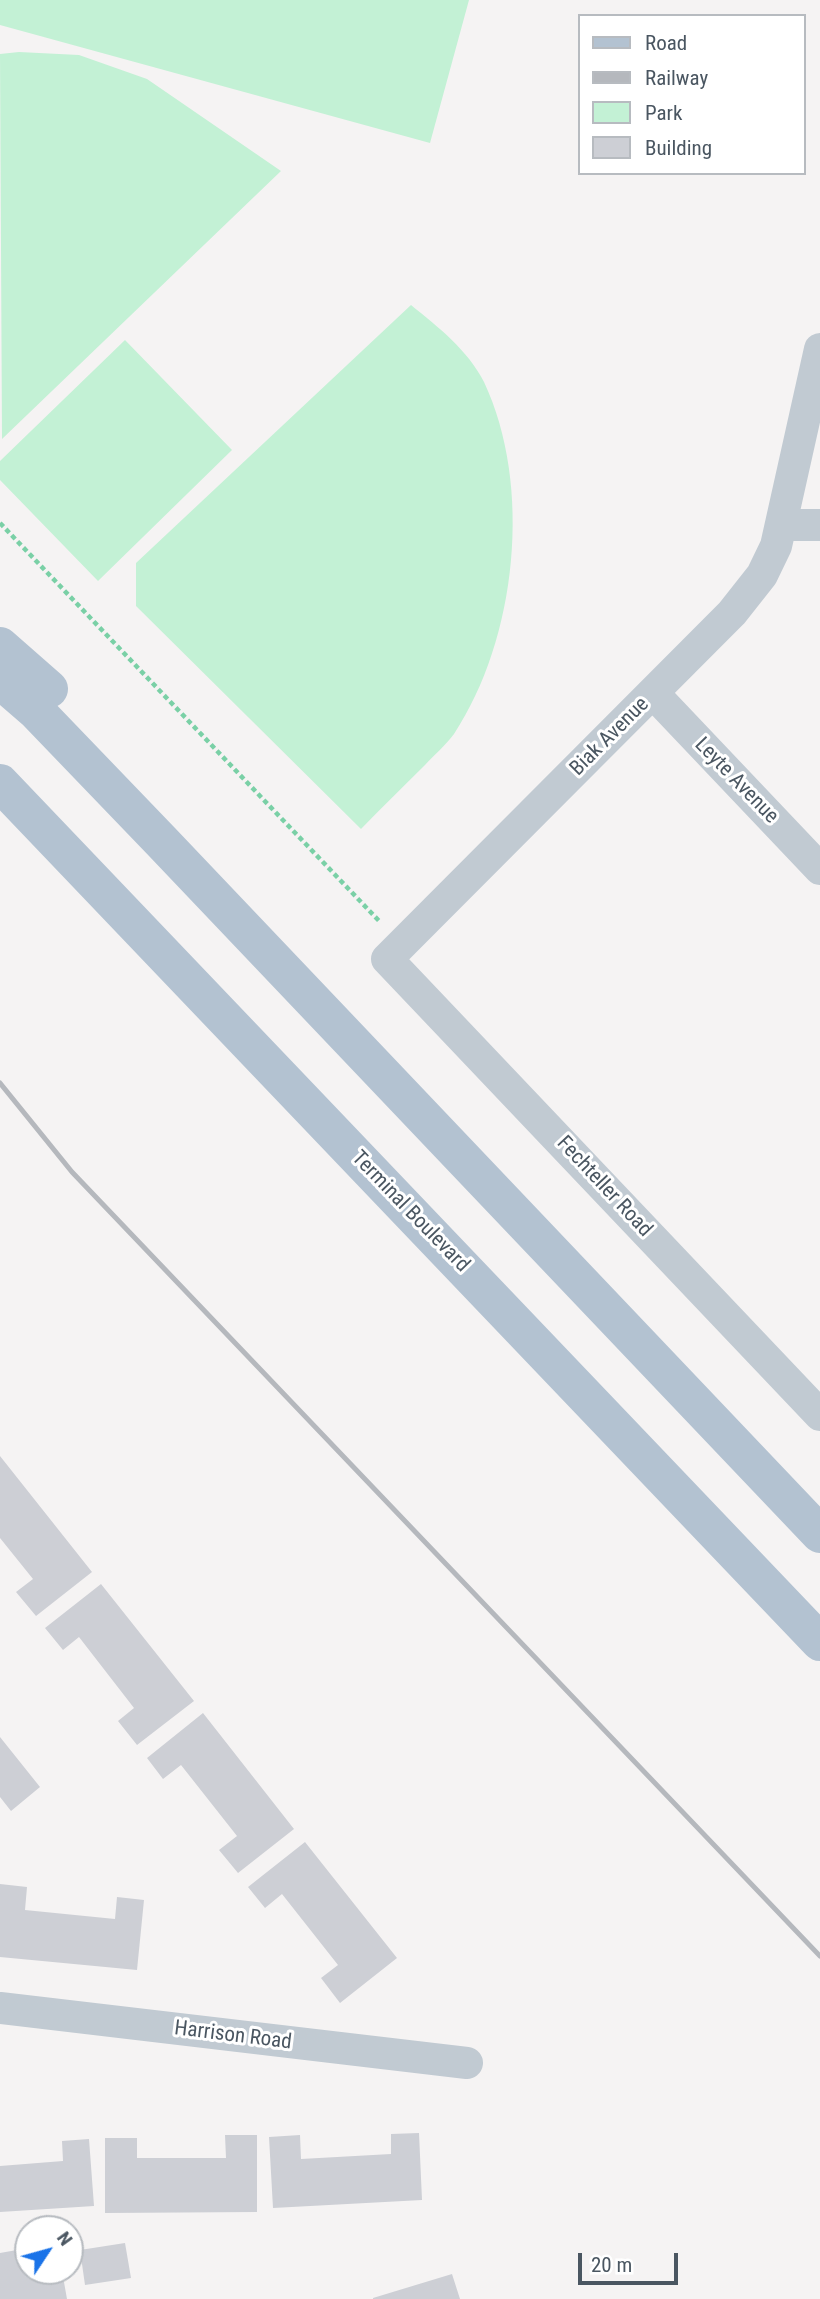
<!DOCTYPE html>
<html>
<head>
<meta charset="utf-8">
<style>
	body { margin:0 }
	#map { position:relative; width:820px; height:2299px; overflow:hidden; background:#f5f3f3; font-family:"Roboto Condensed",sans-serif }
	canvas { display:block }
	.legend { position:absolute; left:578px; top:14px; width:228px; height:161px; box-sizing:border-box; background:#fff; border:2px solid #b7bbc0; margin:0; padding:9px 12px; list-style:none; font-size:21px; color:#4a5661 }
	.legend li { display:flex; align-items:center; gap:14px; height:35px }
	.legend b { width:35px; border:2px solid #b7bbc0 }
	.north { position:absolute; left:14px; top:2215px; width:70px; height:70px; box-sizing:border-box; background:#fff; border:2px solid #b7bbc0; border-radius:50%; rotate:54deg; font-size:19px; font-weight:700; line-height:28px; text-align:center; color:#4a5661 }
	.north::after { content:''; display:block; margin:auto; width:24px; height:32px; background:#1a73e8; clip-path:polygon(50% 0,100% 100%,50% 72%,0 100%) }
	.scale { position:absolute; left:578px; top:2253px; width:100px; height:32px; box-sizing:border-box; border:4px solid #4a5661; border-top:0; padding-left:9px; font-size:21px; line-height:24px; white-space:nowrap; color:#4a5661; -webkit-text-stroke:5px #fff; paint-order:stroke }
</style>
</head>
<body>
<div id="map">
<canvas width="820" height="2299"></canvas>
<ul class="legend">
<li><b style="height:9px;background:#b3c2d1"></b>Road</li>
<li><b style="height:9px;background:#b5b8bd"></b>Railway</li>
<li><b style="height:19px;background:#c3f1d5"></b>Park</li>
<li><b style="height:19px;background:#cdcfd5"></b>Building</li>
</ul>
<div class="north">N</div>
<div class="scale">20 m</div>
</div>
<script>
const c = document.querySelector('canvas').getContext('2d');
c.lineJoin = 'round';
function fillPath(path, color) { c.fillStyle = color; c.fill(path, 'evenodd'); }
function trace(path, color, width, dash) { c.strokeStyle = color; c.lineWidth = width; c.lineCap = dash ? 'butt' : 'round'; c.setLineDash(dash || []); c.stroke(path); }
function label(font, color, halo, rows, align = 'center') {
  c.font = font + ' "Roboto Condensed",sans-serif'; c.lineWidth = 6; c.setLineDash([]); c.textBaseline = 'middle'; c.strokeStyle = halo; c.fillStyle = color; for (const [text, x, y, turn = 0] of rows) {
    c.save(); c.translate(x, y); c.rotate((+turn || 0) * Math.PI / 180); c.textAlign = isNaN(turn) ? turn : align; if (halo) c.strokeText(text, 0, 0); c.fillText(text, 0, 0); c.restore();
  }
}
fillPath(new Path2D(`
	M0,0H469L430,143L0,25Z
	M19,52L79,55L147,79L281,171L2,439L0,54Z
	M411,305C438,327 468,350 484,382C533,486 517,639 454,734C446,745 434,755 425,765C404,786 382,807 361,829L136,606V563Z
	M125,340L232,450L98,581L0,480V461Z`), '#c3f1d5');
fillPath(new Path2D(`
	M0,1456L92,1572L36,1616L16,1592L33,1579L0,1538Z
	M101,1584L194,1701L137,1745L118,1721L134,1708L79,1637L63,1650L45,1628Z
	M203,1713L294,1829L238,1873L219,1850L237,1836L181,1765L163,1779L147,1758Z
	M0,1737L40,1787L11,1811L0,1797Z
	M305,1842L397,1958L340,2003L321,1978L338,1965L282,1894L265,1908L248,1887Z
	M0,1884L27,1887L25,1910L115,1919L117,1897L144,1900L137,1970L0,1957Z
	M419,2133L422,2200L273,2208L269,2137L300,2135L301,2159L391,2154V2134Z
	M225,2135H257V2212L105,2213V2138H137V2158H226Z
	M89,2139L94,2206L0,2212V2166L63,2161L62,2141Z
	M125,2243L131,2278L85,2285L80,2250Z
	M28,2248V2271H62L67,2299H0V2253Z
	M452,2274L460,2299H373V2298Z`), '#cdcfd5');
trace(new Path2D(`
	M0,523L381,923`), '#7ad0a6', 4.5, [5, 3.5]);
trace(new Path2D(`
	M820,349L776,546L762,575L732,613L387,959L820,1415
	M782,525H820
	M653,693L820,869
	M0,2008L467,2063`), '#c1cad2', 32);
trace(new Path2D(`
	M0,646L49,689
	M0,680L37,712L162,842L820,1534
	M0,783L820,1642`), '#b3c2d1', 38);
trace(new Path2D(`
	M0,1083L72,1172L820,1956`), '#b5b8bd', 5);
label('21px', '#4a5661', '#fff', [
	["Biak Avenue",610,737,-45],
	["Leyte Avenue",736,781,46],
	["Fechteller Road",604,1187,47],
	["Terminal Boulevard",410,1212,46],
	["Harrison Road",233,2036,7]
]);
</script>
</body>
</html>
